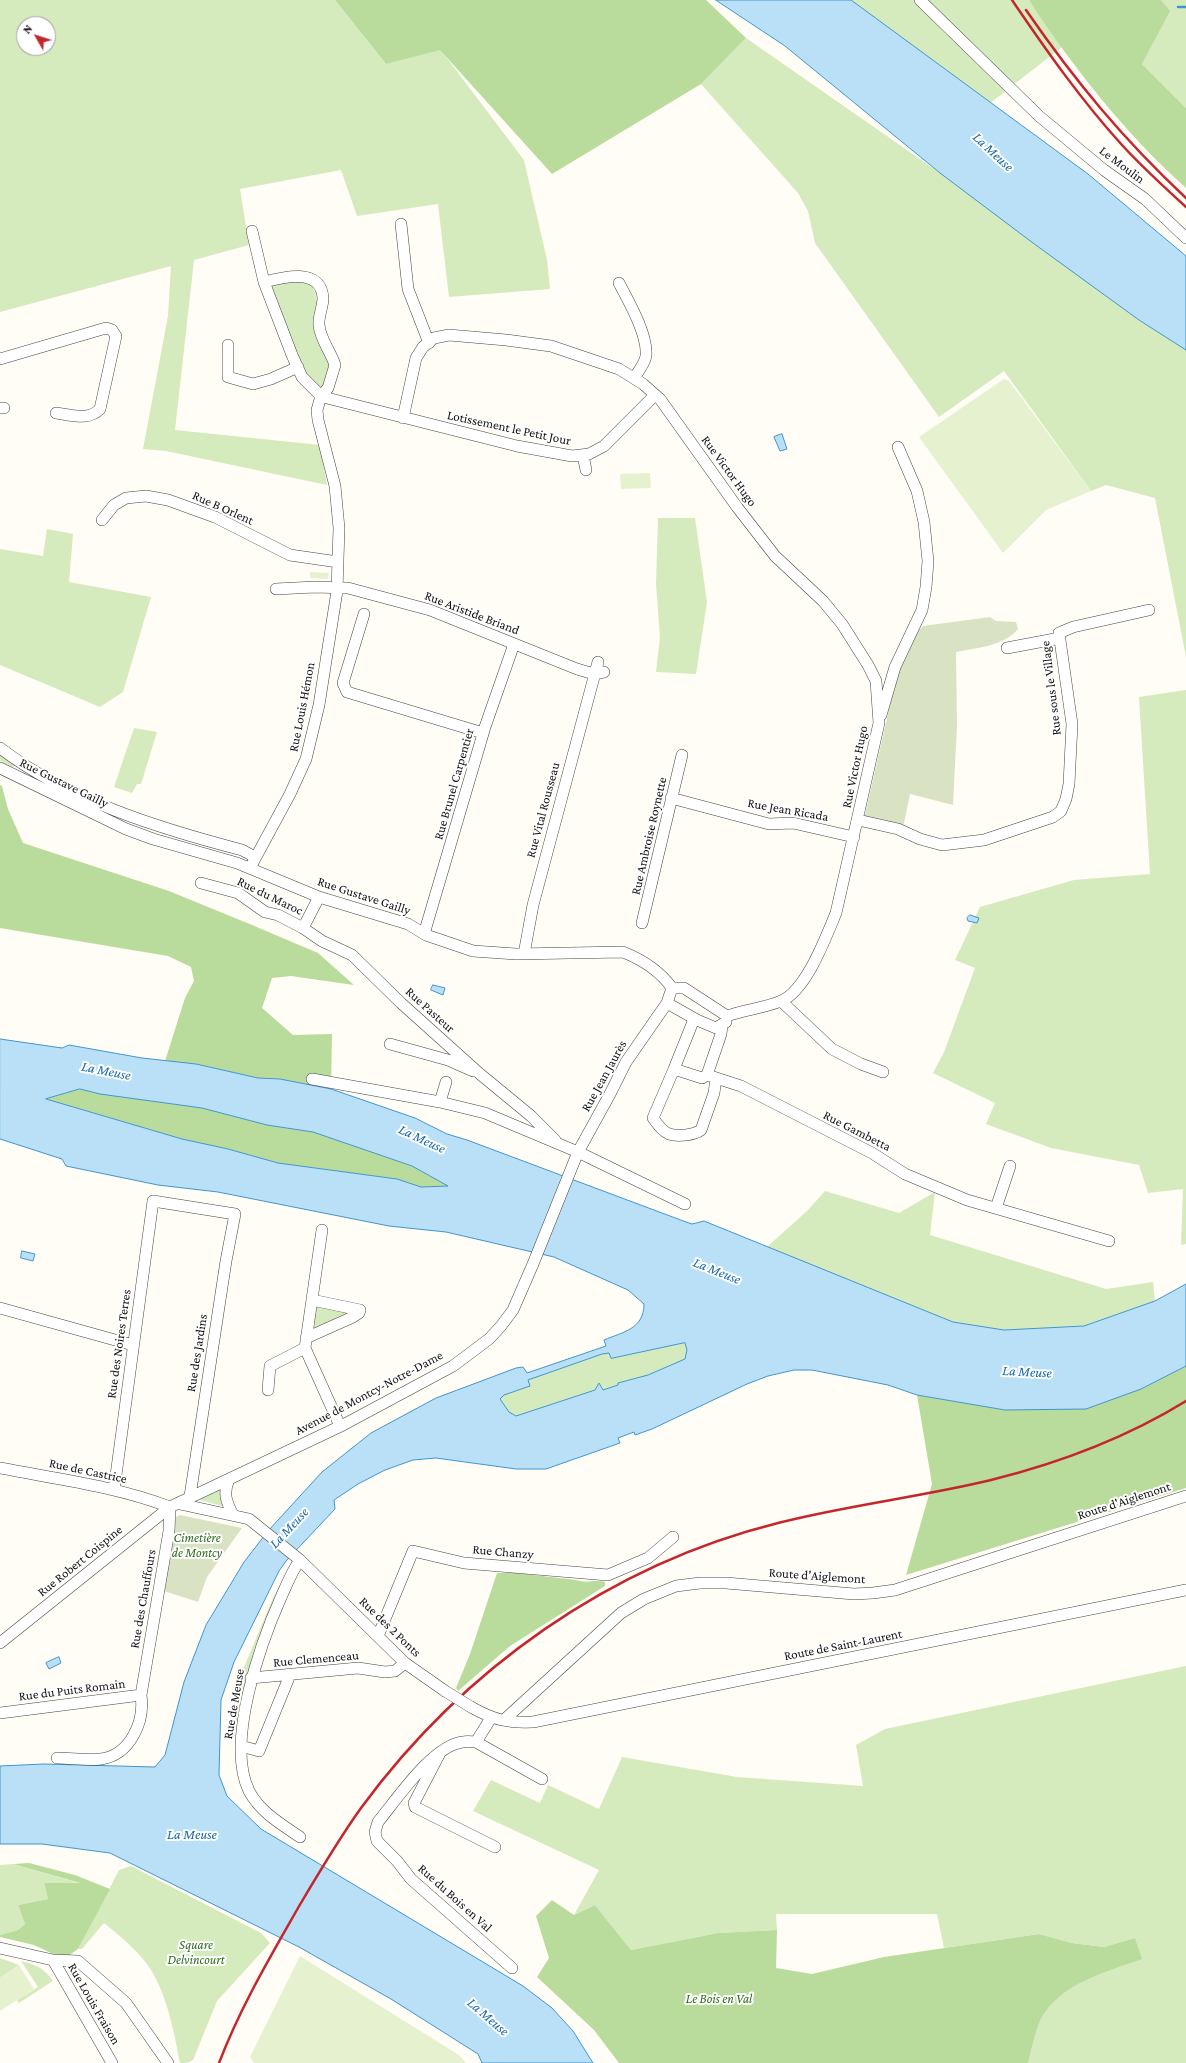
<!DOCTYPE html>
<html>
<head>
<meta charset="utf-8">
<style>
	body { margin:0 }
	#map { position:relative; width:1186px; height:2063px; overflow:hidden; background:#fffdf5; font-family:"Crimson Pro",serif }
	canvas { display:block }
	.north { position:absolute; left:16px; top:16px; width:40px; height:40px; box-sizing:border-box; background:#fff; border:1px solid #a0a0a0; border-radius:50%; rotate:309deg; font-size:11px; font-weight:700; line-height:16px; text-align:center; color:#111 }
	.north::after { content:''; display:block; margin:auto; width:14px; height:18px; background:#c4262e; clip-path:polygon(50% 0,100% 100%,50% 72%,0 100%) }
</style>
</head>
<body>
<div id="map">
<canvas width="1186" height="2063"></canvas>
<div class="north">N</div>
</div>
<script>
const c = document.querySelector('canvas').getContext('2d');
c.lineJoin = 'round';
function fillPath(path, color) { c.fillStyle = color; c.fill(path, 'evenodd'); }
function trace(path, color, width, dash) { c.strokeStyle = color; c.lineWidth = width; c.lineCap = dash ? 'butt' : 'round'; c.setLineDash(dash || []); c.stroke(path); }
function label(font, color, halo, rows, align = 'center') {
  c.font = font + ' "Crimson Pro",serif'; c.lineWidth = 4; c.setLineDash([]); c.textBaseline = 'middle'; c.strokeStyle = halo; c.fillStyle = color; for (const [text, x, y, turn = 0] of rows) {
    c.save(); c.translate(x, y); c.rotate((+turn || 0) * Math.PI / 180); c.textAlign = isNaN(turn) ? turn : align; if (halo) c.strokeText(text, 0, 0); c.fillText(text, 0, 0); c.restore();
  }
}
fillPath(new Path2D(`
	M0,0H335L386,64L440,49L524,160L547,260L550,289L449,297L438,204L357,216L341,170L240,189L249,245L194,260L175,430L320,445L327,485L166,451L143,449L168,316L171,266L0,312ZM24,24H48V48H24Z
	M851,0H1029L1062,47L989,104Z
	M1161,0H1186V108L1142,64L1169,11Z
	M746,38L940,173L1139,320L1186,350V657L1155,498L1106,485L1091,491L1004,371L939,417L815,243L808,211L798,193L701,84Z
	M280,279L314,284L313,288L316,295L317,301L320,304L317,320L332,359L325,385L320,388L306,378L271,286Z
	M658,518H695L707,602L696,674L656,672L660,637L656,584Z
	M47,529L73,534L69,582L151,597L123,692L100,707L0,665V549L43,556Z
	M1186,690V1244L1181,1245L1183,1189L1148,1193L1139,1165L1051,1148L986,1124L995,1103L933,1073L944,1052L975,968L955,960L980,907L1074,880L1150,874L1139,697Z
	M134,728L157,732L141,784H137L132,793L114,787Z
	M0,752L15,766L11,767L0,761Z
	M825,1191L899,1213L935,1192L930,1235L1106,1289L1153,1282L1155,1301L1084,1326L1004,1330L953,1322L767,1247L807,1211Z
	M316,1307L351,1312L314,1331Z
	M685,1343L687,1350L685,1359L648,1375L618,1383V1385L603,1390L599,1383L595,1390L516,1416L509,1412L500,1399L504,1395L530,1386L528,1380L601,1354L609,1353L611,1358Z
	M220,1489L224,1505L222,1506L200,1500V1497Z
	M291,1567L272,1618L241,1738L234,1723L242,1672L273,1598Z
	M1186,1666V2063H1028C1032,2049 1035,2032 1041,2019C1059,1983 1107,1972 1141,1959L1135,1938L1104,1947L1072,1943L1039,1934L944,1948L937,1914H776L777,1930L718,1933L631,1950L595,1905L574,1915L599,1870L473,1811L491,1780L540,1803L548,1785L599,1809L622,1757L737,1777L863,1786L856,1745L885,1729Z
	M13,1864L82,1884L44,1883L48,1899L18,1905L25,1924L18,1930L0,1935V1865Z
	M131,1866L261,1933L270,1943L217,2001L193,2060L187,2063H180C174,2032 168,1998 151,1970C140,1952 120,1936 104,1923L82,1949H78L119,1870Z
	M0,1958L19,1965L0,1978Z
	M21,1961C37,1965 44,1968 53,1981L19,2003L17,2000L38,1987Z`), '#d5ebbd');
fillPath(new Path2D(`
	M335,0H706L746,38L701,84L552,174L440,50L386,64Z
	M1029,0H1161L1170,11L1142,64L1186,108V188C1125,133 1074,69 1029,0Z
	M0,785L2,786L8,809L23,843L169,891L252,925L318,953L354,985L291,976L272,978L262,1008L293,1035L332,1034L331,1089L280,1079L258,1078L196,1064L165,1061L185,998L194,981L191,967L168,956L0,928Z
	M80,1089L95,1093L202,1108L267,1125L313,1132L412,1166L449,1186L421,1187L397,1179L278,1163L228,1149L182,1139L46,1099Z
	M1186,1366V1488L906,1575L932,1484L917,1395L1005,1410L1141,1389Z
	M497,1573H517L576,1580C588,1584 594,1579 605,1582V1586L510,1646L458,1691L456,1688L470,1654Z
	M29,1863L75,1875L110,1889L78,1949L64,1959L34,1945L0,1937V1935L18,1930L25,1924L18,1905L48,1899L44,1883H80L13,1864Z
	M552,1900L574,1915L595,1905L631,1950L718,1933L777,1930L776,1968L812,1974L884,1957L1039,1934L1072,1943L1104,1947L1135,1938L1142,1959C1107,1972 1060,1983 1041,2019C1035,2032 1032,2049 1028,2063H619L594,2030L537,1977L549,1958L536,1916Z`), '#b9dc9c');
fillPath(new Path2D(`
	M990,617L996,621L1016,622L1018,629C1004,646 977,648 956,652L957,726L953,805L910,794L903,828L864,819L897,674L918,631L923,626Z
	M180,1515L242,1528L207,1577L198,1602L161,1590L176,1517Z`), '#d9e3c4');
fillPath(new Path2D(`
	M1004,379L1009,381L1091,491L1046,510L1003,553L919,437Z
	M650,473L651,488L621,489L620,474Z
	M310,572L329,573L328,579L310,578Z
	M300,1956L459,2055L466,2063H254L250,2057Z
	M19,1965L34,1989L0,2011V1978Z`), '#e6f2cf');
const water = new Path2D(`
	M716,0H851L1088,174L1186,256V350L1139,320L1033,243L940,173L785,46Z
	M782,434L787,449L780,451L774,437Z
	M970,915L979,918L977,923L968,921L967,918Z
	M433,985L445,988L443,995L431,990Z
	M0,1039L62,1048L69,1045L142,1058L196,1064L258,1078L280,1079L331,1089L415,1118L447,1134L467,1140L686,1222L692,1224L704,1221L953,1322L1004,1330L1084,1326L1155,1301L1186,1284V1366L1141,1389L1086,1409L1005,1410L917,1395L888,1385L812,1370H794L768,1376L747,1384L652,1429L635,1435L634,1432L618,1438L620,1443L546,1469H516L436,1458L413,1460L385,1470L358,1484L334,1500L335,1509L286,1561L279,1571L234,1662L221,1700L219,1775L227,1796L261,1829L523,1986L552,2008L573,2031L593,2063H482L478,2054L391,1999L299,1947L110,1853L42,1844H0V1766L44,1764L155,1767L165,1755L184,1682L206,1625L244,1562L268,1531L322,1472L371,1433L436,1398L516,1368L523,1367L527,1373L606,1346L604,1340C623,1332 644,1329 644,1304L628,1290L554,1257L446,1232L389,1226L218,1192L158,1185L66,1166L62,1159L0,1139ZM80,1089L100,1094L202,1108L267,1125L313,1132L412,1166L448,1186L421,1187L397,1179L278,1163L228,1149L182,1139L46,1099ZM685,1343L687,1350L685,1359L648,1375L618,1383V1385L603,1390L599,1383L595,1390L516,1416L509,1412L500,1399L504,1395L530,1386L528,1380L602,1354L609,1353L611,1358Z
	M22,1251L35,1254L33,1261L21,1258Z
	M59,1657L61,1663L49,1669L46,1663Z`);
fillPath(water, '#b9e0f7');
trace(water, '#3f96cf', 1);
trace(new Path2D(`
	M1178,7H1186`), '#3f96cf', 2.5);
const minor = new Path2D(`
	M920,0L1039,116L1104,170L1145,199L1186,238
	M401,224L408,289L429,343
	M264,282C283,277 321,267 323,298C323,307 318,317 319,325C320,339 331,352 335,365L328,388L321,396L331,399L517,446L572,456L589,454L604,446L655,395
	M619,283C629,302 648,335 646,356C645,363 638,372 634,378
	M228,345V377L253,384L271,379L298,367
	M0,359L106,328L112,330L116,336L100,409C89,421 71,415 56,413
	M0,408H4
	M403,418L416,358L423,347L434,338L449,335L506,340L551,346L619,369L643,384L660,399L737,507L775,556L823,601L842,624L868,665L876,681L879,723L836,913C826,937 806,991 781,1001C764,1008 744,1010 727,1016
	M583,455L586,470
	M102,520L114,505L126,498L146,496L168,500L215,517L290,555L338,562
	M276,589L315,587L348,588L430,610L577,669L594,674L604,672
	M364,614L343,683L347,692L483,733
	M1007,648L1060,638
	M881,715L895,667L922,610L926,587L928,561L924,522L917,491L898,447
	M0,748C70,801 158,828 242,850L255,857
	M0,768L126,829L153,839L237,863L319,897L408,924L426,935L473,951L516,954L623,952C643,960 660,971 672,988L667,1003L626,1062L610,1094L578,1152L533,1264L513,1310L501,1326L489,1339L453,1366L343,1425L170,1507L0,1643
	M671,798L769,824L793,823L854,837
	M858,820L898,829L920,839L942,845L984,840L1053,817L1061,811L1066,799L1069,784L1072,724L1059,633L1073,627L1149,610
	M250,868L290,794L306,759L319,705L337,591L339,528L335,486L318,420L317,410L321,396L302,377L292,355L264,282L252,231
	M201,883L238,893L265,912L278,915L303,928
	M319,897L303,928L322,941L352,955L401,1003L480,1074L531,1116L555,1140
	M642,923L682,755
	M424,934L485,727L514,644
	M524,954L533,905L598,662
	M672,988H684L727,1016
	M781,1001L832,1049L861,1064L883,1072
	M667,1003L697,1020L716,1028L726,1022
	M694,1019L674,1069L702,1078L707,1075L721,1034L722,1025
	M390,1044L448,1060L473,1071
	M674,1069L653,1118C657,1124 662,1131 669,1134C678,1137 694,1135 701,1130L714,1093L716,1078
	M707,1075L741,1086L872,1153L905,1174L967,1200L1109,1241
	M312,1079L440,1102L485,1113L578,1152L685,1204
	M440,1102L446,1082
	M996,1208L1010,1166
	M322,1230L305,1348L340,1426
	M0,1308L133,1345
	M306,1338L353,1317L359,1313L360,1310L312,1300
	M268,1390L270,1366L305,1348
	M0,1468C57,1479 115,1486 170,1507
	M229,1479C223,1494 226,1501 233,1515
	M114,1490L153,1201L235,1214L226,1261L190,1496
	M180,1504L249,1519L300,1560L405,1663L445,1691
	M300,1560C292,1571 287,1584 282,1595C261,1642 225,1742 249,1791C260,1812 281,1824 300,1837
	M378,1636L413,1551L464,1563L608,1575L648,1558L673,1537
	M251,1678L358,1668L385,1672L395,1671L405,1663
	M471,1707C494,1720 507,1723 533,1722L1186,1590
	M0,1713L141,1695
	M504,1720L621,1613L644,1599L676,1586L700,1583H726L854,1594L873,1593L895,1590L1186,1496
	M476,1742C472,1742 467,1741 463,1742C433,1745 397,1799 378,1822L375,1832L377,1841L397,1861L411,1879L512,1968
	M476,1742L542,1779
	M476,1742L491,1718
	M241,1746L259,1751L290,1675
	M439,1755L414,1803L415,1807L495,1847
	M57,1758C71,1758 87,1761 101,1759C130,1755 145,1722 141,1695L169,1531L170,1507
	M0,1948L53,1960L112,2063
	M53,1960L78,1961L126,2003L168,2063`);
trace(minor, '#444', 12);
trace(minor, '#fff', 11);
trace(new Path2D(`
	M1012,0C1046,50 1081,100 1122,145C1142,167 1164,187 1186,207
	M1026,10C1075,81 1123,139 1186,198
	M219,2063C240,2008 269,1959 298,1908C318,1874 338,1840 361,1808C463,1669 610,1565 778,1523C848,1505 921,1497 991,1480C1059,1463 1126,1438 1186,1401`), '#c4262e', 2.5);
const minorBridge = new Path2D(`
	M445,1691L471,1707`);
trace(minorBridge, '#444', 12, []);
trace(minorBridge, '#fff', 11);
label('13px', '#111', '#fff', [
	["Le Moulin",1122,165,37],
	["Lotissement le Petit Jour",509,428,12],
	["Rue Victor Hugo",729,471,54],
	["Rue B Orlent",223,508,24],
	["Rue Aristide Briand",472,613,21],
	["Rue sous le Village",1051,688,-97],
	["Rue Louis Hémon",302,707,-79],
	["Rue Victor Hugo",855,767,-78],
	["Rue Gustave Gailly",64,783,26],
	["Rue Brunel Carpentier",454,784,-74],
	["Rue Vital Rousseau",543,810,-75],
	["Rue Jean Ricada",788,810,10],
	["Rue Ambroise Roynette",649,836,-77],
	["Rue du Maroc",270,896,26],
	["Rue Gustave Gailly",364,896,18],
	["Rue Pasteur",430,1010,42],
	["Rue Jean Jaurès",604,1076,-61],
	["Rue Gambetta",857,1131,27],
	["Rue des Noires Terres",119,1344,-82],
	["Rue des Jardins",197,1353,-81],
	["Avenue de Montcy-Notre-Dame",369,1393,-28],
	["Rue de Castrice",88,1471,12],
	["Route d'Aiglemont",1124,1501,-18],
	["Rue Chanzy",503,1552,5],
	["Rue Robert Coispine",80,1561,-39],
	["Route d'Aiglemont",817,1576,4],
	["Rue des Chauffours",143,1599,-80],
	["Rue des 2 Ponts",390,1627,44],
	["Route de Saint-Laurent",843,1645,-11],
	["Rue Clemenceau",316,1659,-5],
	["Rue du Puits Romain",72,1690,-7],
	["Rue de Meuse",234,1704,-80],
	["Rue du Bois en Val",455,1898,42],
	["Rue Louis Fraison",94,2004,60]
]);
label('italic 13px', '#2f6b1f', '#fff', [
	["Cimetière",197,1538],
	["de Montcy",197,1553],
	["Square",196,1945],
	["Delvincourt",196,1960],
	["Le Bois en Val",719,1999]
]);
label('italic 14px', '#1768a6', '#fff', [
	["La Meuse",993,152,43],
	["La Meuse",106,1071,11],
	["La Meuse",422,1139,25],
	["La Meuse",717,1271,22],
	["La Meuse",1027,1372,3],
	["La Meuse",289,1528,-47],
	["La Meuse",192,1835],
	["La Meuse",488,2017,41]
]);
</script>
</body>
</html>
